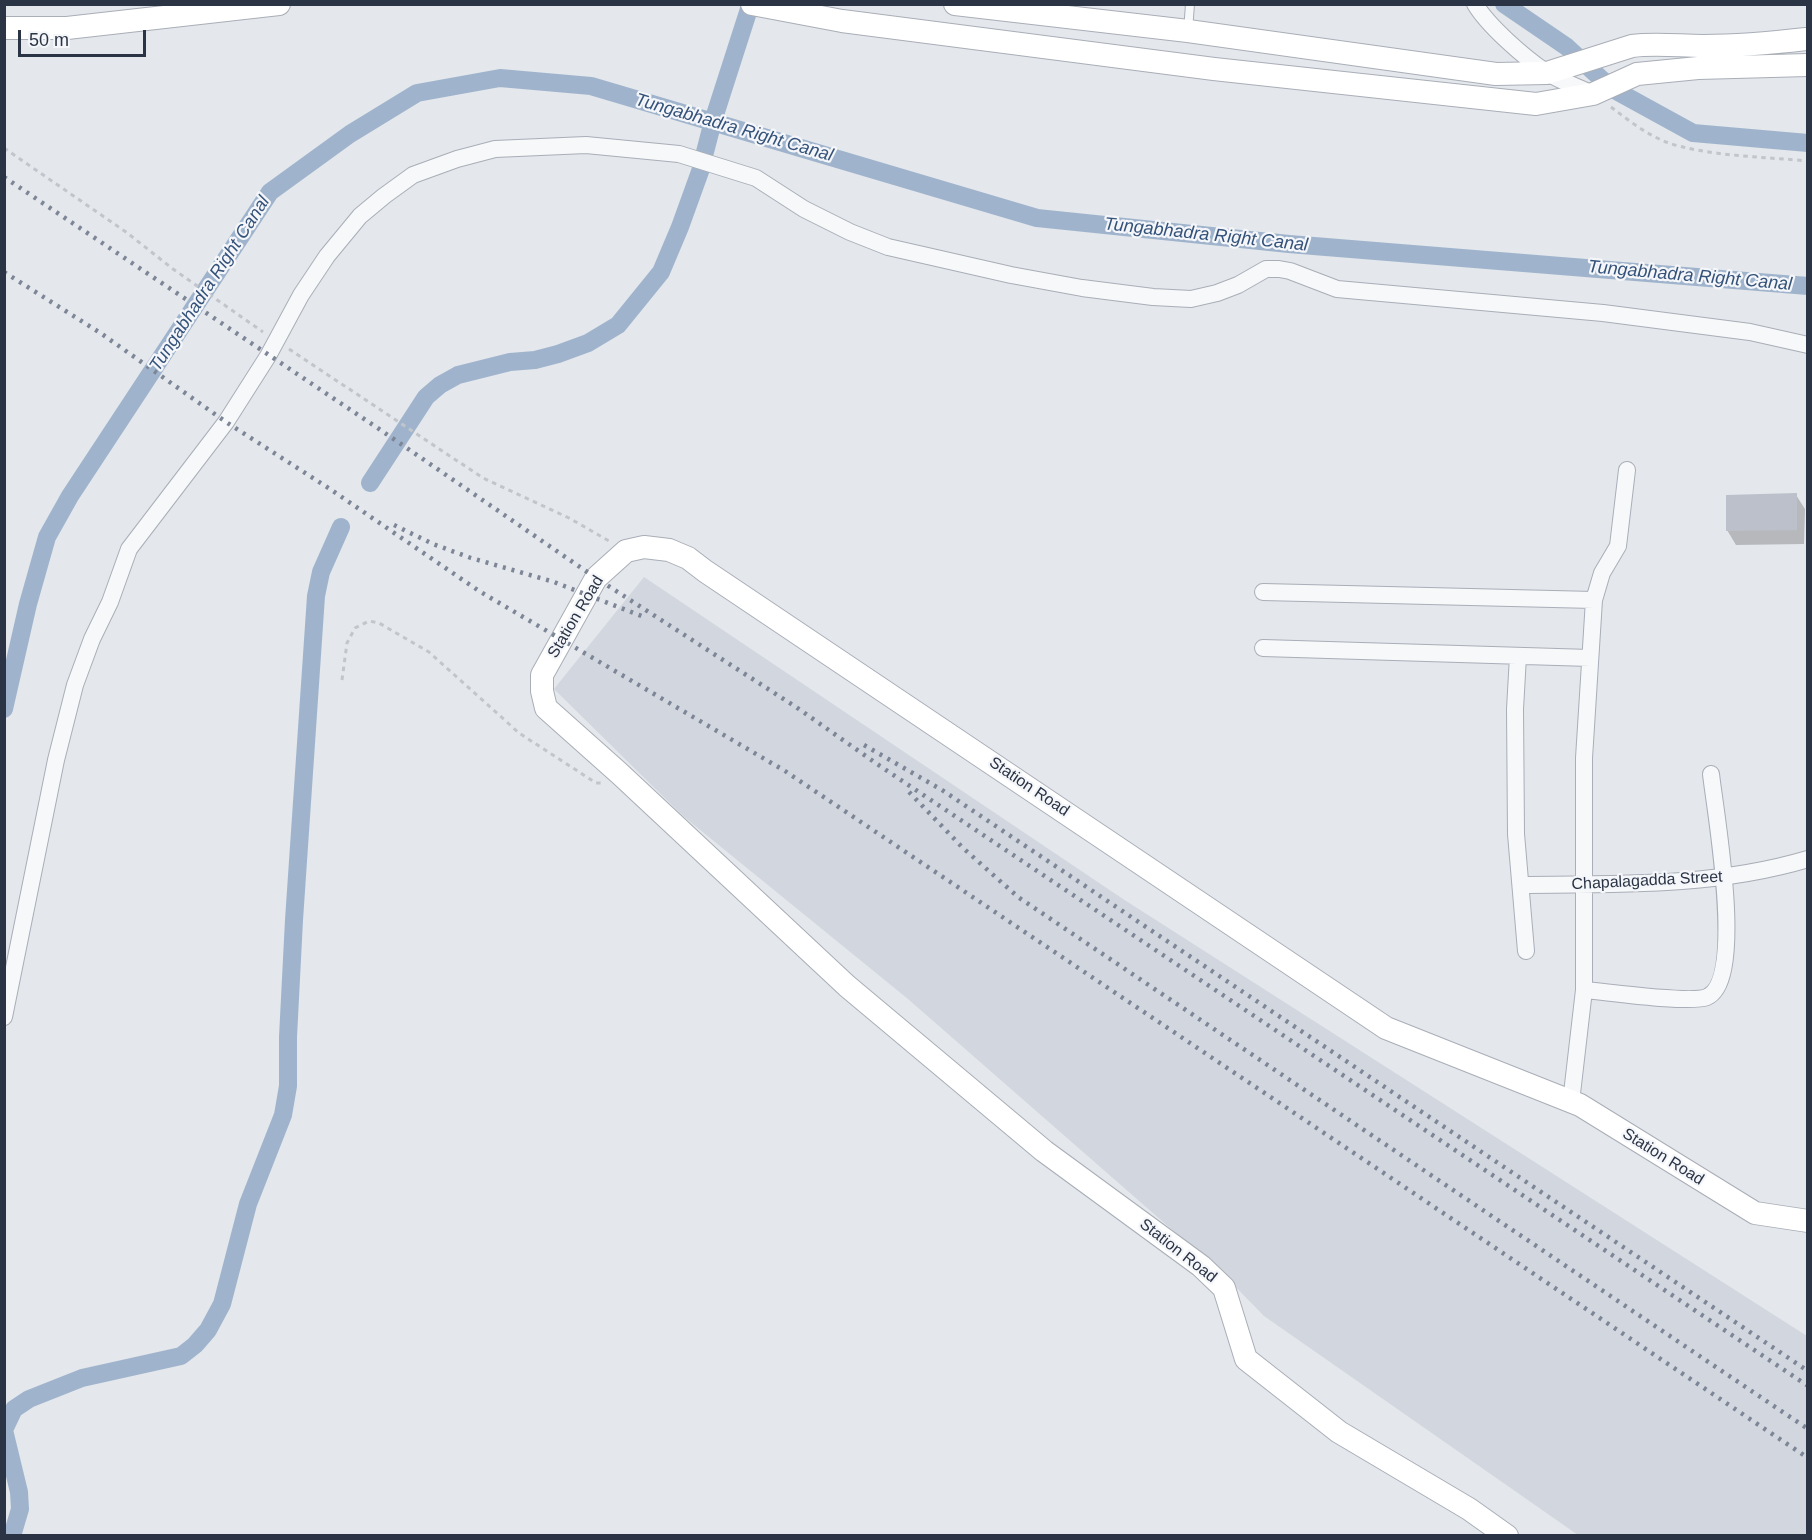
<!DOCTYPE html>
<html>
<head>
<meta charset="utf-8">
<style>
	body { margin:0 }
	#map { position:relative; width:1812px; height:1540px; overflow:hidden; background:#e4e7ec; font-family:Helvetica,sans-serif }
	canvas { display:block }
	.frame { position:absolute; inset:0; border:6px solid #2b3445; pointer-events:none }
	.scale { position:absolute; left:18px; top:30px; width:128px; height:27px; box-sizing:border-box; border:3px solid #2b3445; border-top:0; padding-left:8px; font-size:18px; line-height:21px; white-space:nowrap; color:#2b3445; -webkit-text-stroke:4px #f4f6f9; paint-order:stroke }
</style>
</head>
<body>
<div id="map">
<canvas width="1812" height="1540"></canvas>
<div class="frame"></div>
<div class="scale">50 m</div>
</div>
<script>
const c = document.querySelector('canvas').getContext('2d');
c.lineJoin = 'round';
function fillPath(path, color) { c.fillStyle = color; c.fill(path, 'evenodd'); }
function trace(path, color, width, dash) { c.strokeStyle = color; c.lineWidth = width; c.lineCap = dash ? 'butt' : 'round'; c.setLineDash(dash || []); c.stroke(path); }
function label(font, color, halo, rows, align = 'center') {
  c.font = font + ' Helvetica,sans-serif'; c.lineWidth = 4.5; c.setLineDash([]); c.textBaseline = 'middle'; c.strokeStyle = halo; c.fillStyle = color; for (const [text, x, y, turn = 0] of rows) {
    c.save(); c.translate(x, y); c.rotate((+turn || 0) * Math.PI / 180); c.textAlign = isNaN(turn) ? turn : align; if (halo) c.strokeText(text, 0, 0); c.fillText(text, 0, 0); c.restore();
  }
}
fillPath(new Path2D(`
	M644,577L1123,899L1807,1336V1535H1578L1264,1316L1225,1276L908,999L683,816L554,689Z`), '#d2d6de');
fillPath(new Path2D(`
	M1796,495L1805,509L1804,544L1736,545L1727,530Z`), '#0003');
trace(new Path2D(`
	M1504,4L1567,47L1611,88L1693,133L1808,143
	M705,152L713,121L749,9
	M370,483L426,397L440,385L458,375L510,362L535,360L558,354L588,343L618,325L661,272L680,227L702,166
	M4,709L28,604L47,537L70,496L270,192L350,134L417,93L500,78L591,86L1037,218L1289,244L1808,286
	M12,1536L20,1509L19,1492L4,1430L14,1409L29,1399L82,1378L181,1356L195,1345L208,1330L222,1304L248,1204L283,1115L288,1086V1037L294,920L316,596L321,572L341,527`), '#9fb4cc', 18);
fillPath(new Path2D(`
	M1797,493V530L1726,531V495Z`), '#bbc0ca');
const lane = new Path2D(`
	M1188,31L1190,4`);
const street = new Path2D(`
	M1475,4C1488,26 1525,58 1546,72C1560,81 1578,87 1593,94
	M1263,592L1594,600
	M1263,648L1590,658
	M1518,656L1515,709L1516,834L1526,951
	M1521,885C1617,884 1714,887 1808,859
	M1584,990C1608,992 1690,1004 1707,997C1746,980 1715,811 1711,774
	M4,1017L56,760L75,685L92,639L110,602L129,549L226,422L268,356L301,295L327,256L360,216L384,196L413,175L457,159L495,149L586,145L679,154L756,178L804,209L850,232L888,247L1011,275L1082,288L1153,297L1191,299L1217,293L1238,285L1266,269H1279L1290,271L1337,289L1603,313L1750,332L1808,345
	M1571,1102L1584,990V758L1594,600L1602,573L1618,546L1627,470`);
const secondary = new Path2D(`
	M752,4L842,21L1214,69L1536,104L1593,94L1637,74L1698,68L1808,65
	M955,4L1188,31L1496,74L1547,73L1632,46C1655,43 1680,46 1703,46C1738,46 1772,43 1806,39
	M4,28H67L279,4
	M1507,1536L1469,1509L1339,1432L1246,1359L1224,1288L1201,1266L1044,1151L847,986L619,773L546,708L542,691V675L596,578L626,551L644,547L669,550L688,558L705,571L1386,1028L1580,1105L1755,1213L1808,1221`);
trace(lane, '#a9aeb7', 10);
trace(street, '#a9aeb7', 18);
trace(secondary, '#a9aeb7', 24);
trace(new Path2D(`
	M1611,107C1628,120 1646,134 1666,142C1704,156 1766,157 1808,161
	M4,148L126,232L173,269L263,332
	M289,349L483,478L569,518L609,541
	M342,680L347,643L355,628L369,621L379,623L429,652L519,733L596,783H601`), '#c2c5cb', 3, [4.5, 4.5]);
trace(lane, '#f7f8fa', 8);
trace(street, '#f7f8fa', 16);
trace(secondary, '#fff', 22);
trace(new Path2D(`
	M4,177L382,431L596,578L796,707L880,766L1808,1386
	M4,272L102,334L226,422L330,489L479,591L785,771L1808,1458
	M394,525L433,544L471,558L554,582L644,617
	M864,745L942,790L1808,1371
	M909,792L963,848L1018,897L1808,1429`), '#7d8696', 4.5, [3, 6]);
label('16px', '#2b3445', '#f4f6f9', [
	["Station Road",576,617,-59],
	["Station Road",1029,787,34],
	["Chapalagadda Street",1647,881,-3],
	["Station Road",1663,1157,32],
	["Station Road",1178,1251,38]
]);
label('italic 18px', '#34527a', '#f4f6f9', [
	["Tungabhadra Right Canal",734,128,16],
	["Tungabhadra Right Canal",1206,235,6],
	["Tungabhadra Right Canal",1690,276,5],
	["Tungabhadra Right Canal",210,284,-57]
]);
</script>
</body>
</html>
